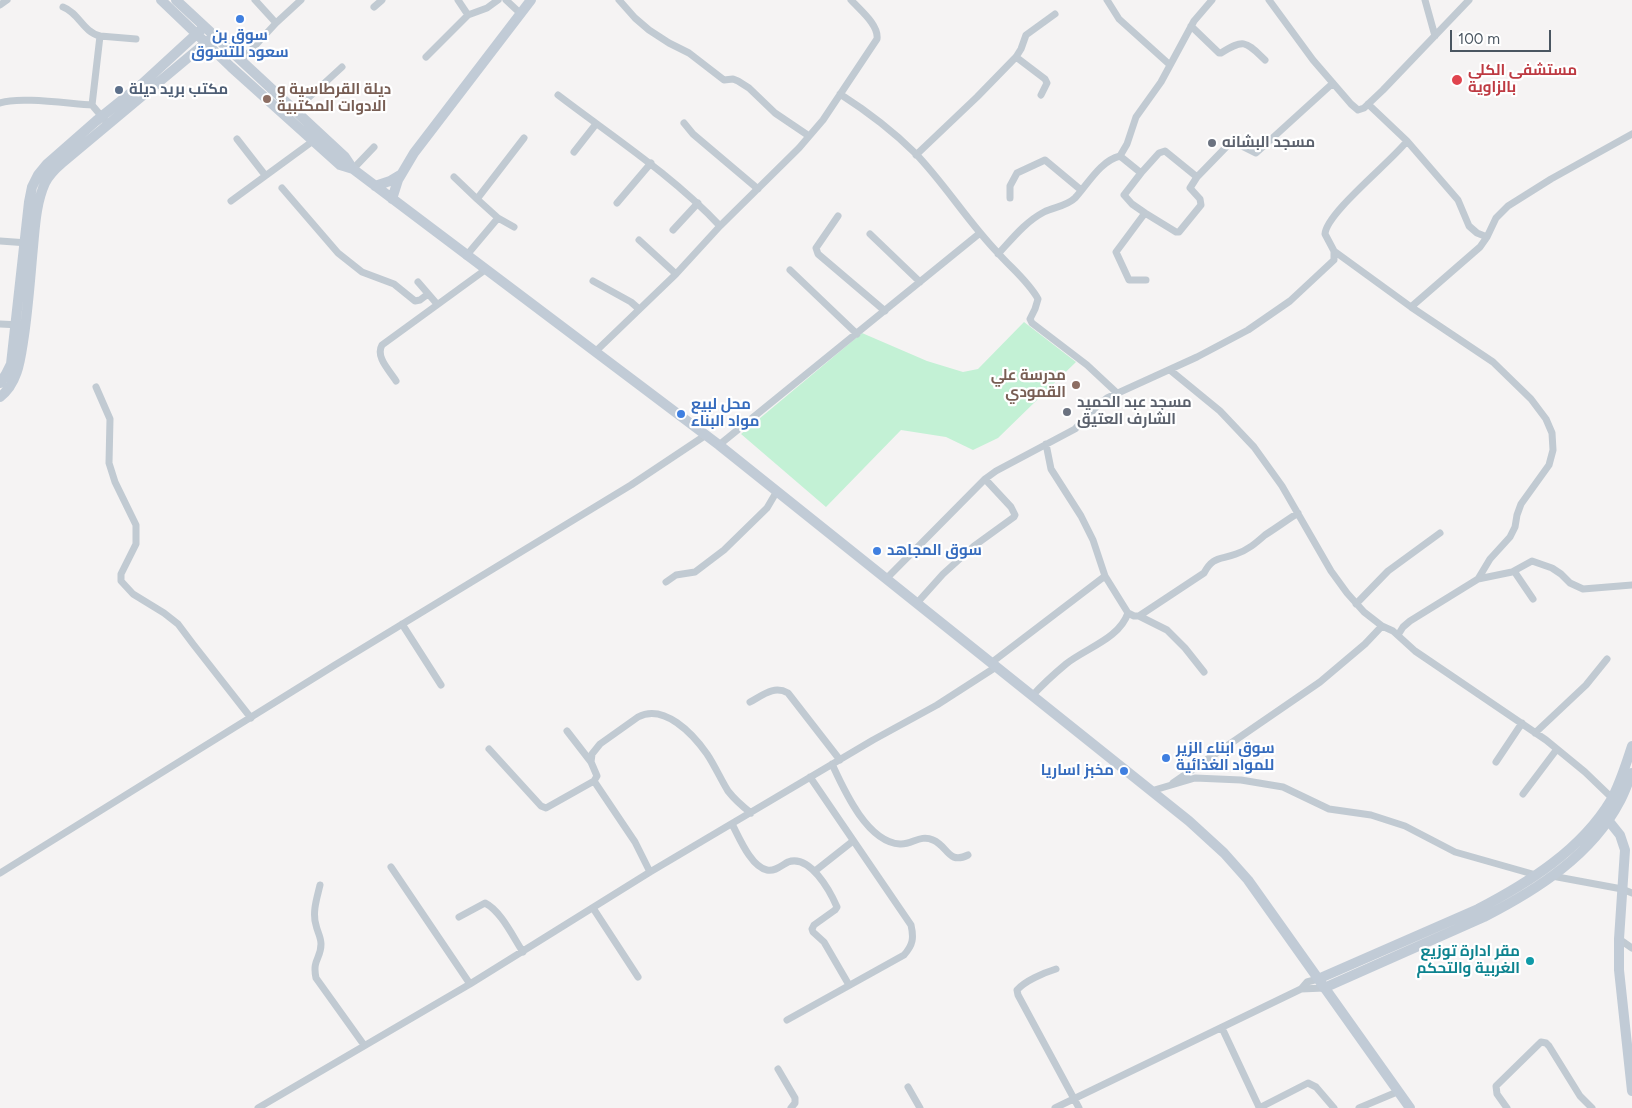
<!DOCTYPE html>
<html>
<head>
<meta charset="utf-8">
<style>
	body { margin:0 }
	#map { position:relative; width:1632px; height:1108px; overflow:hidden; background:#f5f3f3; font-family:Figtree,sans-serif }
	canvas { display:block }
	.scale { position:absolute; left:1450px; top:30px; width:101px; height:22px; box-sizing:border-box; border:2px solid #4a5661; border-top:0; padding-left:6px; font-size:15px; line-height:18px; white-space:nowrap; color:#4a5661; -webkit-text-stroke:4px #fff; paint-order:stroke }
</style>
</head>
<body>
<div id="map">
<canvas width="1632" height="1108"></canvas>
<div class="scale">100 m</div>
</div>
<script>
const c = document.querySelector('canvas').getContext('2d');
c.lineJoin = 'round';
function fillPath(path, color) { c.fillStyle = color; c.fill(path, 'evenodd'); }
function trace(path, color, width, dash) { c.strokeStyle = color; c.lineWidth = width; c.lineCap = dash ? 'butt' : 'round'; c.setLineDash(dash || []); c.stroke(path); }
function label(font, color, halo, rows, align = 'center') {
  c.font = font + ' Figtree,Cairo,sans-serif'; c.lineWidth = 4.5; c.setLineDash([]); c.textBaseline = 'middle'; c.strokeStyle = halo; c.fillStyle = color; for (const [text, x, y, turn = 0] of rows) {
    c.save(); c.translate(x, y); c.rotate((+turn || 0) * Math.PI / 180); c.textAlign = isNaN(turn) ? turn : align; if (halo) c.strokeText(text, 0, 0); c.fillText(text, 0, 0); c.restore();
  }
}
fillPath(new Path2D(`
	M1024,322L1076,362L998,438L973,450L946,437L901,430L826,507L741,434L862,333L927,361L963,372L978,369Z`), '#c3f1d5');
trace(new Path2D(`
	M255,0L276,23
	M458,0L468,15
	M506,0L521,14
	M619,0L635,18L649,30L669,43L689,53L724,80L733,79L738,81L749,88L775,113L809,136
	M1107,0L1119,19L1170,65
	M1269,0L1313,60L1351,104L1358,110L1364,108L1383,90L1469,0
	M1425,0L1435,36
	M0,5L7,0
	M63,7C79,13 83,32 100,36
	M374,7L382,0
	M1191,26L1219,53H1221C1245,38 1246,42 1265,60
	M426,57L468,15L487,8L498,0
	M1016,57L1045,79L1047,83L1041,95
	M241,61L276,23L301,0
	M840,94C868,112 892,130 915,153C945,184 968,222 998,253C1011,268 1028,281 1038,299L1035,309L1030,319L1032,323L1087,365L1117,393
	M558,95C613,137 672,175 720,226
	M0,103C18,96 71,104 92,105
	M1368,104L1407,141L1458,200L1469,226L1477,233L1487,237L1496,218L1508,206L1551,179L1632,134
	M294,111L342,67
	M684,123L693,134L758,189
	M108,124L92,105L100,36L136,39
	M237,139L265,175
	M574,152L596,124
	M916,155L977,97L1016,57L1021,49L1026,35L1055,14
	M1120,156L1141,173L1159,153L1165,151L1197,177L1232,141L1256,153L1333,83
	M353,169L374,147
	M1141,173L1124,195L1132,204L1145,213
	M454,177L477,199
	M282,188L338,253L362,272L394,284L415,301L420,300L428,294
	M1010,198V186L1017,173L1045,160L1081,190
	M231,201L313,141
	M617,203L651,163
	M838,216L816,248L818,254L885,311
	M498,218L514,227
	M673,230L698,203
	M870,234L920,282
	M639,240L676,274
	M0,241L28,243
	M1334,251L1411,307L1493,362L1531,399L1546,419L1552,433L1553,450L1549,465L1521,504L1517,515L1515,527L1510,537L1490,559L1478,579L1410,621L1403,627L1398,635
	M998,254C1012,239 1025,222 1044,212C1054,207 1067,206 1075,198C1088,184 1100,161 1120,156L1127,144L1136,117L1161,82L1194,21L1212,0
	M466,256L498,218L477,199L524,138
	M790,270L857,334
	M1146,280H1129L1116,252L1145,213L1176,232H1179L1201,205L1200,199L1190,188L1197,177
	M593,281L631,302L639,309
	M418,282L437,304
	M1411,307L1480,247L1487,237
	M0,324L20,325
	M595,352L676,274L720,226L799,148L823,120L877,39C879,25 860,10 851,0
	M1170,370L1220,411L1254,447L1282,486L1331,571L1347,593L1364,612L1382,626L1393,631L1415,651L1546,740L1585,772L1612,798
	M396,381C390,371 375,357 382,345L485,270
	M96,387L110,419L109,463L115,482L136,525V544L121,574V581L133,594L164,613L178,624L193,644L251,718
	M719,445L980,233
	M1514,571L1533,599
	M887,578L985,479L996,471L1075,429L1098,405L1107,398L1197,357L1248,330L1290,301L1334,260V251L1325,234C1326,213 1392,161 1407,141
	M1478,579L1512,572L1532,561L1552,568L1561,574L1570,583L1583,589L1632,585
	M666,582L676,575L695,572L724,550L767,508L777,491
	M917,603L943,574L974,546L1014,517L1015,515L1011,507L985,479
	M1356,604L1388,571L1440,533
	M1128,613L1134,616H1139L1204,573C1213,556 1220,560 1236,554C1248,550 1256,543 1265,535C1276,528 1287,520 1298,513
	M1139,616L1167,630L1185,648L1204,672
	M402,624L441,685
	M991,663L1105,576
	M1032,696C1043,684 1054,674 1066,664C1086,648 1119,639 1128,613L1105,576L1093,540L1081,516L1051,469L1046,444
	M750,702C763,695 774,685 788,693L840,760
	M1535,733L1586,685L1607,659
	M489,749L541,806L546,808L594,781L597,776L591,762L567,731
	M591,762L592,754L600,744L638,717C664,703 693,734 707,754C715,766 721,780 728,791C735,800 742,806 751,813
	M1496,762L1522,723
	M832,764C844,790 867,842 900,844C912,845 920,834 933,840C948,846 948,865 968,855
	M594,781L635,842L650,872
	M1173,783L1320,682L1365,644L1382,626
	M1151,791L1195,778L1241,780L1283,787L1329,809L1371,815L1405,826L1455,852L1536,875
	M1523,794L1557,749
	M732,824C739,837 751,867 767,870C775,872 782,865 788,862C810,854 830,891 837,907L835,910L814,925L812,929L813,932L824,942L849,985
	M391,867L470,984
	M815,871L853,841
	M0,873L335,665L631,485L706,435
	M1552,876L1622,889L1632,893
	M320,885C317,898 312,912 316,925C317,931 321,937 321,944C321,959 312,959 316,978L364,1045
	M593,908L638,977
	M459,917L485,903C501,911 513,937 523,952
	M1619,939L1632,948
	M1056,969C1043,973 1025,981 1017,990L1018,995L1079,1108
	M1301,989L1324,988
	M787,1020L904,955C913,945 914,938 911,925L810,777
	M1222,1028L1259,1107
	M778,1069L795,1098V1103L791,1108
	M908,1087L920,1108
	M258,1108L470,984L650,872L873,740L937,705L996,667
	M1055,1108L1301,989L1307,982L1318,979
	M1259,1108L1308,1083L1316,1087L1334,1108
	M1359,1108L1397,1092
	M1507,1108L1497,1094L1496,1086L1541,1042L1546,1043L1549,1046L1580,1096L1592,1108`), '#c1cad2', 7);
trace(new Path2D(`
	M161,0L231,67L340,165L353,169L719,445L1189,821L1224,853L1248,880L1410,1108
	M176,0L345,157L353,169
	M375,186L390,181L400,175
	M392,199L398,180L414,153L531,0
	M0,383L6,374L11,364L29,202L32,187L38,175L47,164L96,121L142,84L204,27
	M0,397C17,384 20,362 23,342C28,311 30,279 33,247C35,226 36,203 45,183C49,175 55,169 62,163L214,36
	M1604,815L1620,835L1625,850L1619,939V970L1632,1091
	M1318,979L1478,909C1528,883 1581,850 1611,800C1620,784 1626,764 1632,746
	M1324,988L1484,917C1537,890 1592,855 1620,801C1625,792 1628,782 1632,773`), '#c1cbd6', 10);
for (const [x, y, r, color] of [
	[240,19,5,"#3f7fe0"],
	[1457,80,6,"#e0444e"],
	[119,90,5,"#5c6f8a"],
	[267,99,5,"#8d6e63"],
	[1212,143,5,"#6b7280"],
	[1076,385,5,"#8d6e63"],
	[1067,412,5,"#6b7280"],
	[681,414,5,"#3f7fe0"],
	[877,551,5,"#3f7fe0"],
	[1166,758,5,"#3f7fe0"],
	[1124,771,5,"#3f7fe0"],
	[1530,961,5,"#0f9aa8"]
]) { const dot = new Path2D(); dot.arc(x, y, r, 0, 2 * Math.PI); c.fillStyle = color; c.fill(dot); trace(dot, '#fff', 2); }
label('bold 15px', '#366cbe', '#fff', [
	["سوق بن",240,36,"center"],
	["سعود للتسوق",240,53,"center"],
	["محل لبيع",691,405],
	["مواد البناء",691,422],
	["سوق المجاهد",887,551],
	["سوق ابناء الزير",1176,749],
	["للمواد الغذائية",1176,766],
	["مخبز اساريا",1114,771,"right"]
], 'left');
label('bold 15px', '#be3a42', '#fff', [
	["مستشفى الكلى",1468,71],
	["بالزاوية",1468,88]
], 'left');
label('bold 15px', '#4e5e75', '#fff', [
	["مكتب بريد ديلة",129,90]
], 'left');
label('bold 15px', '#785e54', '#fff', [
	["ديلة القرطاسية و",277,90],
	["الادوات المكتبية",277,107],
	["مدرسة علي",1066,376,"right"],
	["القمودي",1066,393,"right"]
], 'left');
label('bold 15px', '#5b616d', '#fff', [
	["مسجد البشانه",1222,143],
	["مسجد عبد الحميد",1077,403],
	["الشارف العتيق",1077,420]
], 'left');
label('bold 15px', '#0d838f', '#fff', [
	["مقر ادارة توزيع",1520,952],
	["الغربية والتحكم",1520,969]
], 'right');
</script>
</body>
</html>
